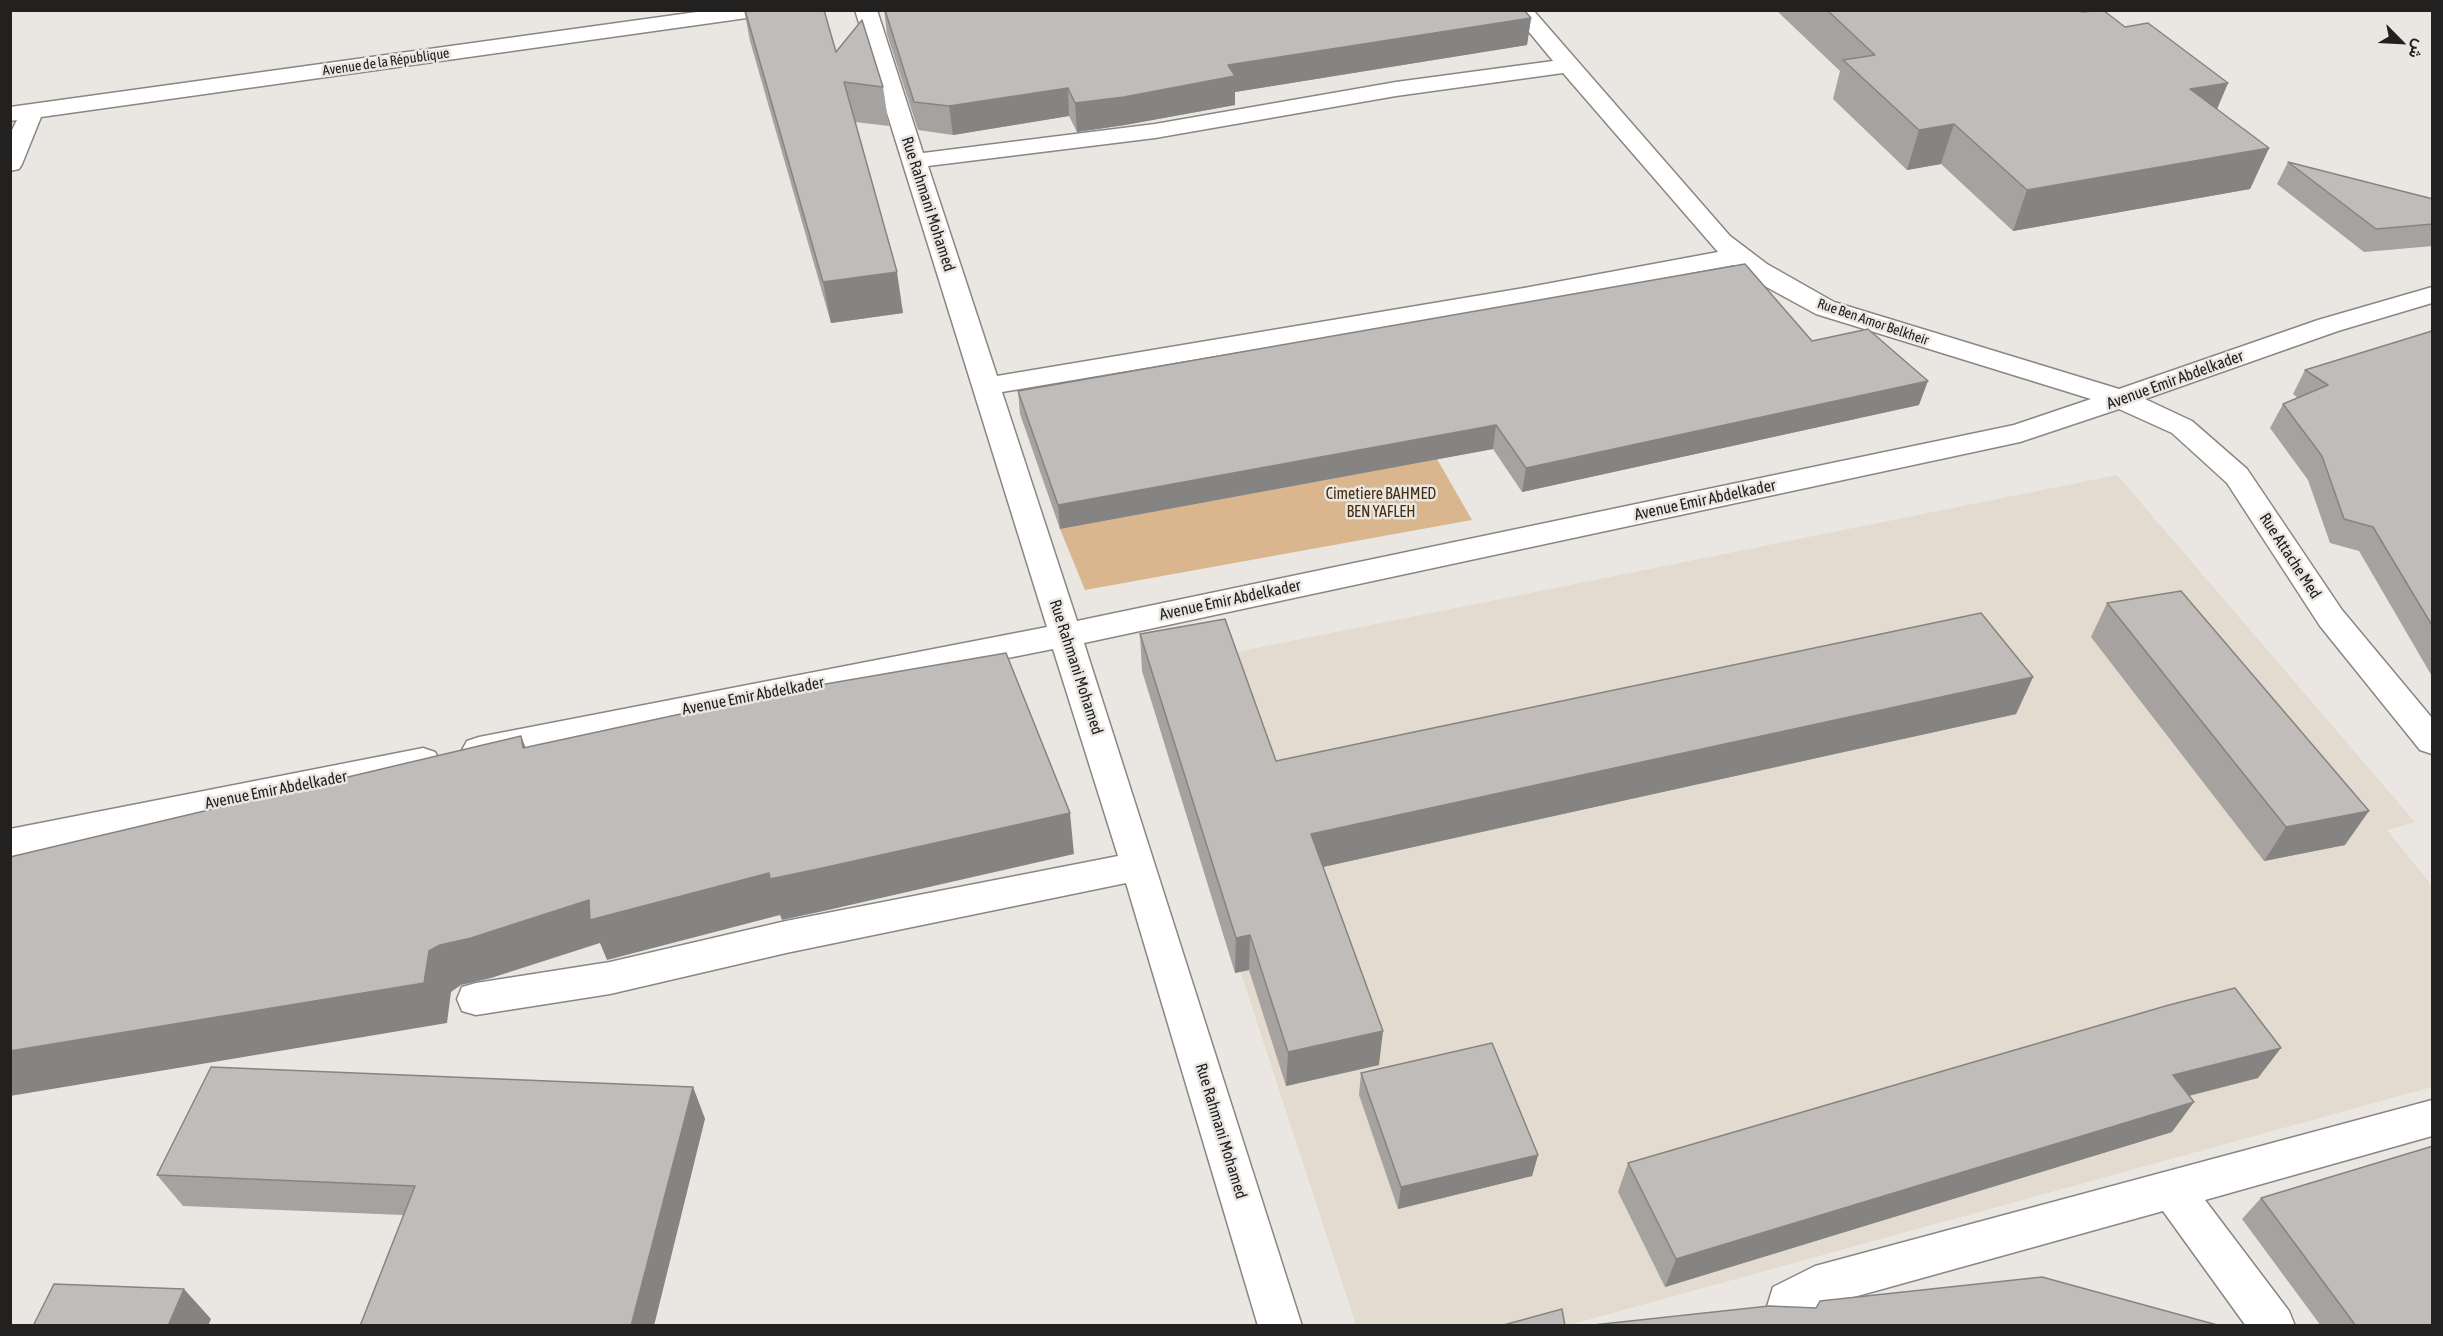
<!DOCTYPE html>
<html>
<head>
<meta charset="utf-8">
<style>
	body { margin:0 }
	#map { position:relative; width:2443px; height:1336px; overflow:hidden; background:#eae7e3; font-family:"Asap Condensed",Vazirmatn,sans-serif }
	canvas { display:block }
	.frame { position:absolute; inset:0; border:12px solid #22211f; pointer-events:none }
	.north { position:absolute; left:2371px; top:12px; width:60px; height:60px; -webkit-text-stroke:4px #eae7e3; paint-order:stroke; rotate:114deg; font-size:16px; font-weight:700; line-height:24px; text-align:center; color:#22211f }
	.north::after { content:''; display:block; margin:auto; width:21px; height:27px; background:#22211f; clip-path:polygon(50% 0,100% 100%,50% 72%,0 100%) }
</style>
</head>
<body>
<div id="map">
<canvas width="2443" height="1336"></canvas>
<div class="frame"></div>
<div class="north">ش</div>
</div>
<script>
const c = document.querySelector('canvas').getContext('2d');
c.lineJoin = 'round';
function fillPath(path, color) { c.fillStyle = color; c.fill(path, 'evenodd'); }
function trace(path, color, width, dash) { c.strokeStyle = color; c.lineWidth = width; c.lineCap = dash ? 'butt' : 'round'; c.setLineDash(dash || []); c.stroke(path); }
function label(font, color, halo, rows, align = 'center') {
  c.font = font + ' "Asap Condensed",sans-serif'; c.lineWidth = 5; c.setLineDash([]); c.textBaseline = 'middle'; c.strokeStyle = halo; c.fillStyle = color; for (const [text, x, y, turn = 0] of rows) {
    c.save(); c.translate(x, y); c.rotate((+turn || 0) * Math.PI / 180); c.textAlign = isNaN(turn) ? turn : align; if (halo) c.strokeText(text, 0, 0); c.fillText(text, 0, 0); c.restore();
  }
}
fillPath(new Path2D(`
	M2117,475L2415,822L2387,830L2432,886V1087L1569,1325H1356L1142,671Z`), '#e3dad0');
fillPath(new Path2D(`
	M1437,459L1472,520L1085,590L1060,529Z`), '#dab68f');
const street = new Path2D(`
	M711,10H771L769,15L761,16L41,117L22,164L19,169L10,171V134L17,120L10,121V107Z
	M855,10H877L923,153L1155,124L1396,82L1553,61L1511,10H1533L1730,236L1767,264L1834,302L2119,389L2318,320L2432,287V303L2338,331L2145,399L2192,421L2247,469L2342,610L2432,718V754L2420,750L2320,626L2227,483L2172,433L2119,409L2020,442L1084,643L1302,1326H1258L1126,883L786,953L610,994L476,1015L462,1011L457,999L462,987L476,983L610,962L786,921L1118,856L1053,649L479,763L467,759L462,750L467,741L479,737L1047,627ZM1563,73L1718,252L1524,288L997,376L928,166L1155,138L1396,96ZM1734,265L1761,284L1816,314L2091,399L2014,425L1077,621L1002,392L1524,304Z
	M423,748L435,752L440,761L435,770L10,857V829Z
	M2432,1100V1136L2205,1200L2289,1311L2295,1326H2246L2163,1211L1825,1305L1808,1315L1805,1326H1761L1773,1287L1815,1266Z`);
trace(street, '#8a8683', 3);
fillPath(street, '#fff');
fillPath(new Path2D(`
	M744,10H824L836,52L883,87L889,126L855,122L903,313L831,323L750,41Z
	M884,10H1524L1531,18L1527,45L1235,92V105L1125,125L1077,132L1069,116L953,135L918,130L887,34Z
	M1776,10H2081L2125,27L2228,83L2217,109L2269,148L2250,189L2013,231L1941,164L1907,170L1833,99L1840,71Z
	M2288,162L2433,199V246L2364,252L2277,184Z
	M2433,331V678L2359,551L2330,543L2308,480L2270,428L2283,404L2298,398L2293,394L2305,370Z
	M1812,341L1919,405L1522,492L1493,449L1060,529L1020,414L1018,391Z
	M2107,603L2345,845L2264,861L2091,637Z
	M1140,634L1276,761L2033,677L2016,714L1323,867L1379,1065L1286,1086L1249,970L1235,973L1142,671Z
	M1361,1073L1538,1155L1532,1176L1398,1209L1359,1095Z
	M2258,1078L2189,1096L2172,1132L1665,1287L1618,1192L1628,1163Z
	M693,1087L705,1119L403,1215L183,1206L157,1175Z
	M2261,1198L2433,1326H2321L2242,1219Z`), '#a5a29f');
fillPath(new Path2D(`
	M1531,18L1527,45L1235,92V105L1125,125L1077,132L1075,103L1228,65Z
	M2228,83L2211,123L2190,89Z
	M1068,88L1069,116L953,135L949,106Z
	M1954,124L1941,164L1907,170L1919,130Z
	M2269,148L2250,189L2013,231L2027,190Z
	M897,272L903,313L831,323L823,282Z
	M1928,381L1919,405L1522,492L1526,468Z
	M1496,425L1493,449L1060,529L1058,505Z
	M2033,677L2016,714L1309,870L1311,834Z
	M521,736L538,778L523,748Z
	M2369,811L2345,845L2264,861L2286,827Z
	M1070,813L1074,854L828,910L782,920L780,915L607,960L600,943L491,978L461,985L451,992L447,1023L10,1096V1051L429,951L440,945L589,900L769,873Z
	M1250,935L1249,970L1235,973L1236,938Z
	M1383,1031L1379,1065L1286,1086L1288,1052Z
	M2281,1048L2258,1078L2152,1105L2173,1075Z
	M693,1087L705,1119L654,1326H631Z
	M2194,1102L2172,1132L1665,1287L1676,1259Z
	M1538,1155L1532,1176L1398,1209L1401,1187Z
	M184,1289L211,1319L208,1326H168Z`), '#868482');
const building = new Path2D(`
	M745,10H824L836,52L862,20L883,87L844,82L897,272L823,282Z
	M885,10H1524L1531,18L1228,65L1235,76L1124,97L1075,103L1068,88L949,106L914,102Z
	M1827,10H2081L2082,12L2103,10L2125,27L2148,23L2228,83L2190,89L2269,148L2027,190L1954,124L1919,130L1843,60L1875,55Z
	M2288,162L2433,199V224L2376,229Z
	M1745,264L1812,341L1868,329L1928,381L1526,468L1496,425L1058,505L1018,391Z
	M2432,331H2433V627L2373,527L2344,519L2322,456L2283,404L2328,385L2305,370Z
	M2181,591L2369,811L2286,827L2107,603Z
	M1981,613L2033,677L1311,834L1383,1031L1288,1052L1250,935L1236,938L1140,634L1225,619L1276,761Z
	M1006,653L1070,813L818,869L770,879L769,873L590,920L589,900L471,938L440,945L429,951L424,983L10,1051V857L521,736L523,748L750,699V697Z
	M2235,988L2281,1048L2173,1075L2194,1102L1676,1259L1628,1163L2169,1005Z
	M1492,1043L1538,1155L1401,1187L1361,1073Z
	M211,1067L693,1087L631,1326H360L415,1186L157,1175Z
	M2433,1146V1326H2356L2261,1198Z
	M2042,1277L2221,1326H1584L1769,1306L1816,1308L1820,1301Z
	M54,1284L184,1289L168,1326H33Z
	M1562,1309L1565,1326H1500Z`);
fillPath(building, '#c0bcb9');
trace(building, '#868482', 1.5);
label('14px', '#22211f', '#eae7e3', [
	["Avenue de la République",386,62,-8],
	["Rue Ben Amor Belkheir",1873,322,19]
]);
label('16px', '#22211f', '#eae7e3', [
	["Rue Rahmani Mohamed",928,204,72],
	["Avenue Emir Abdelkader",2175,380,-20],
	["Avenue Emir Abdelkader",1705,500,-12],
	["Rue Attache Med",2290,556,57],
	["Avenue Emir Abdelkader",1230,600,-12],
	["Rue Rahmani Mohamed",1076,667,72],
	["Avenue Emir Abdelkader",753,696,-11],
	["Avenue Emir Abdelkader",276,790,-11],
	["Rue Rahmani Mohamed",1221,1131,73]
]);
label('16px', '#452e11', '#eae7e3', [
	["Cimetiere BAHMED",1381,494],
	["BEN YAFLEH",1381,512]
]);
</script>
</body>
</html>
